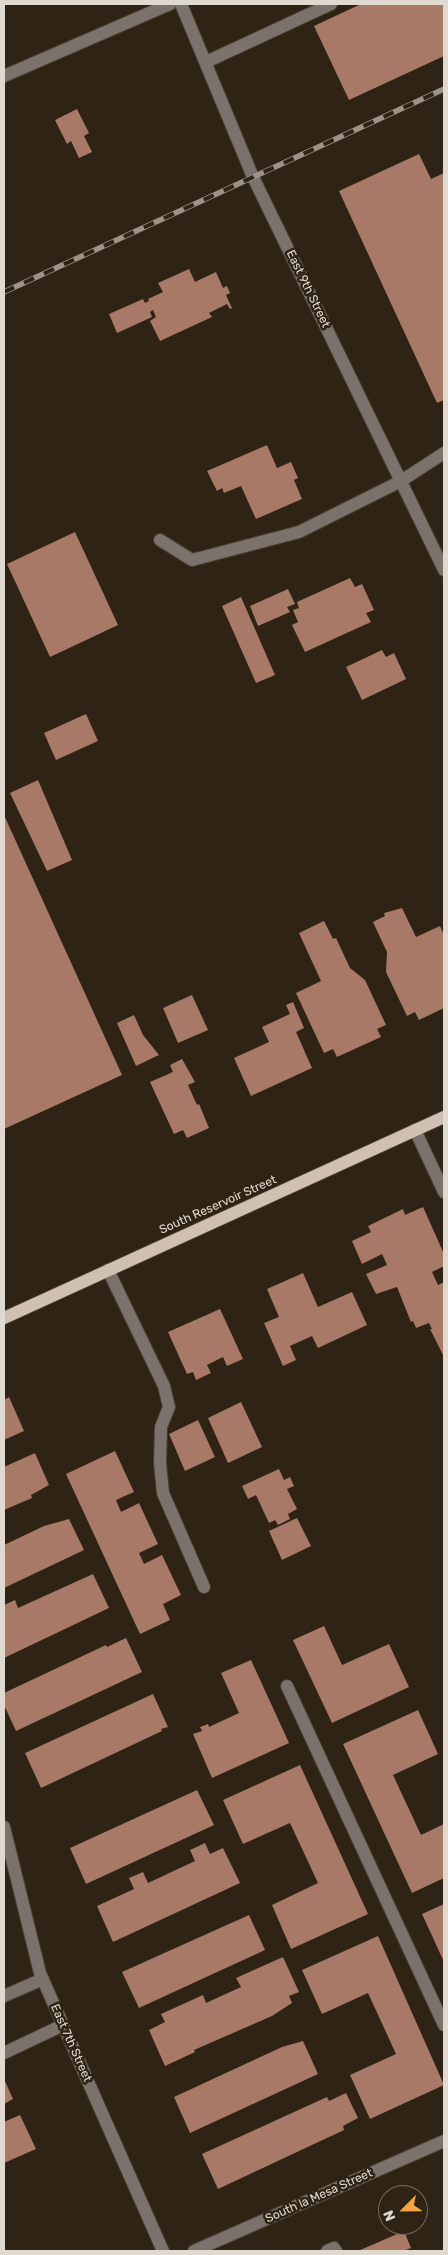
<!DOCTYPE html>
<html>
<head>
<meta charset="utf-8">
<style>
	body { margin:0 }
	#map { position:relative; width:448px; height:2255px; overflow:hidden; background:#2e2314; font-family:Rubik,sans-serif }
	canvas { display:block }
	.frame { position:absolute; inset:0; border:5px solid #e0d9cf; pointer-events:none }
	.north { position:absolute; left:378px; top:2185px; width:50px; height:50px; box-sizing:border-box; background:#2e2314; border:1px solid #756c5f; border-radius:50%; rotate:247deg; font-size:14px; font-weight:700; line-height:20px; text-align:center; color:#e0d9cf }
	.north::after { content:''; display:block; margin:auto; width:18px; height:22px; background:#f4a444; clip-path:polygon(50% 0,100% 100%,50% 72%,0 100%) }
</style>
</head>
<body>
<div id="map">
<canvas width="448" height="2255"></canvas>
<div class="frame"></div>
<div class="north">N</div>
</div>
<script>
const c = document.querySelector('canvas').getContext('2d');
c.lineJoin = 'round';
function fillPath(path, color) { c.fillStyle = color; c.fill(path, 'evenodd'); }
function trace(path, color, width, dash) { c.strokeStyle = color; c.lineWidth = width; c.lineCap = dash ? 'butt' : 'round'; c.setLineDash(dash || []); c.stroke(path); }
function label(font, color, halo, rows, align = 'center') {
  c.font = font + ' Rubik,sans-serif'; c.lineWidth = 5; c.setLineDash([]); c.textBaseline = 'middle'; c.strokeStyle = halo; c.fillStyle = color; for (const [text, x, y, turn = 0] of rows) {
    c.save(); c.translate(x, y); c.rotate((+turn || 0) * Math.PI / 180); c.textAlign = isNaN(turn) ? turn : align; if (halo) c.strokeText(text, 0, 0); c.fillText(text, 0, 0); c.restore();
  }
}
fillPath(new Path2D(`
	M361,4H444V56L349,100L314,26Z
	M77,109L89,133L84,136L92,152L79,158L71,141L67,144L55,120Z
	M419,154L431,179L444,173V400L437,403L339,191Z
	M189,269L195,282L216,272L223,288L227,286L230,293L226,295L232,308L230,309L227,304L209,313L212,317L160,341L150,321L156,317L153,310L150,312L152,317L117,333L109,314L143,299L145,303L149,301L148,299L163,292L158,283Z
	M267,445L277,468L291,462L298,478L294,480L302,499L256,519L241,486L224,493L222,488L217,491L207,471Z
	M75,532L118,625L50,657L7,564Z
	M350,578L355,587L362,584L374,610L366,613L371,622L305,652L292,625L298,622L293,610L299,608L297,602Z
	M288,589L295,604L287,607L290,612L258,626L250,606Z
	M241,597L275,675L256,683L222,606Z
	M382,650L386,657L394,653L406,679L362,700L346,667Z
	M86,714L98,741L56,760L44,733Z
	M38,780L72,860L47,871L10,793Z
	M4,815L122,1075L4,1129Z
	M402,908L416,937L440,926L444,935V1008L419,1020L415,1012L407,1016L386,972L387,952L373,922L385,916L384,913Z
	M324,921L333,939L336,938L350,968L365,980L386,1025L377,1029L381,1037L337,1057L333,1049L324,1053L296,993L321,981L299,933Z
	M192,995L208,1030L178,1043L163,1008Z
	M293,1002L304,1028L296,1032L312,1068L251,1096L234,1058L269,1042L262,1027L290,1014L286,1005Z
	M134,1015L143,1035L159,1055L136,1066L117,1023Z
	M182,1059L195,1082L188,1085L197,1105L199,1104L209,1128L187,1138L183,1130L174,1134L150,1082L173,1072L170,1065Z
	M423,1207L444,1254V1266L432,1272L438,1285L444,1282V1357L430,1329H432L429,1323L416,1328L413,1321L411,1322L397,1287L376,1294L366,1274L387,1265L382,1254L362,1264L352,1241L371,1232L368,1226L403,1209L405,1215Z
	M303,1273L318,1307L352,1292L367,1325L318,1348L312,1336L290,1346L296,1360L283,1366L264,1323L279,1317L267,1289Z
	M220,1309L243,1359L227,1366L223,1357L207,1365L211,1373L196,1380L193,1372L187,1374L168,1332Z
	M9,1397L24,1431L4,1440V1400Z
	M241,1402L262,1447L228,1463L208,1418Z
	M198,1420L215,1457L185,1471L169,1434Z
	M115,1451L134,1492L116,1500L121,1512L139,1503L158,1544L139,1553L144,1564L162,1555L181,1595L163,1604L170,1620L140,1634L66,1474Z
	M35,1453L49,1485L31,1495L32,1498L4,1510V1467Z
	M279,1469L284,1480L290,1477L294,1486L287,1489L297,1509L288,1514L290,1519L278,1525L275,1520L269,1523L256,1495L248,1499L242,1486Z
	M297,1518L311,1546L282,1560L269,1531Z
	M69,1519L84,1550L4,1588V1545L44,1526Z
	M93,1574L109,1608L4,1658V1605L15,1600L18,1608Z
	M324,1626L342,1665L389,1644L409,1687L332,1723L293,1640Z
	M126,1638L142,1672L16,1731L4,1705V1693L106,1645L107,1647Z
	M251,1660L289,1743L212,1778L193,1734L202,1731L200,1727L208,1724L209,1727L239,1713L221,1673Z
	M153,1694L168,1727L161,1729L162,1731L41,1788L25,1753Z
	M418,1710L438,1754L393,1775L421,1835L444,1824V1878L412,1893L343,1744Z
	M300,1765L368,1914L291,1949L272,1905L318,1883L290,1823L243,1844L223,1800Z
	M197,1790L214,1825L86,1884L70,1848Z
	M205,1843L210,1854L223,1848L240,1883L113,1942L97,1906L134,1889L129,1878L143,1872L148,1883L195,1861L190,1850Z
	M444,1904V1962L422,1914Z
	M249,1915L265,1950L139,2008L122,1972Z
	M378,1936L444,2085L370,2119L350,2075L396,2054L368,1993L322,2014L302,1970Z
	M283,1957L299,1992L289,1996L292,2003L272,2016L194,2050L195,2052L165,2066L149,2030L165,2022L161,2014L203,1995L206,2003L241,1987L236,1978Z
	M303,2041L318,2074L190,2133L174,2097L282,2047Z
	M4,2079L13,2099L4,2104Z
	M346,2093L358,2118L343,2126L344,2130L218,2189L202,2154L327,2097L329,2101Z
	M20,2115L36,2149L4,2163V2122Z
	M404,2231L411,2248L403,2251H358Z`), '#a87966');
const minor = new Path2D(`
	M181,4L253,177L444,570
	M206,62L331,4
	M4,76L170,4
	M160,540L192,560L299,532L401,481L444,453
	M415,1130L444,1192
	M108,1270L164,1386L169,1407L161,1427L160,1463L163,1493L204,1587
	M287,1686L444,2025
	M4,1827L40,1973L163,2251
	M4,1996L43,1979
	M4,2053L63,2025
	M194,2251L444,2141
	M327,2251L334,2248L336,2251`);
const major = new Path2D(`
	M4,1318L444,1117`);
trace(minor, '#4a4032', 14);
trace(major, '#4a4032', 14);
trace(minor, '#7a726b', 12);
trace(major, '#d0c0b2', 12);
const rail = new Path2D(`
	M4,292L444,89`);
trace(rail, '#9c9388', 5.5);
trace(rail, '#2e2314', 4, [11]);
label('12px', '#e0d9cf', '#2e2314', [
	["East 9th Street",308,289,64],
	["South Reservoir Street",218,1205,-24],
	["East 7th Street",71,2043,66],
	["South la Mesa Street",319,2196,-24]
]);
</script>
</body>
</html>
